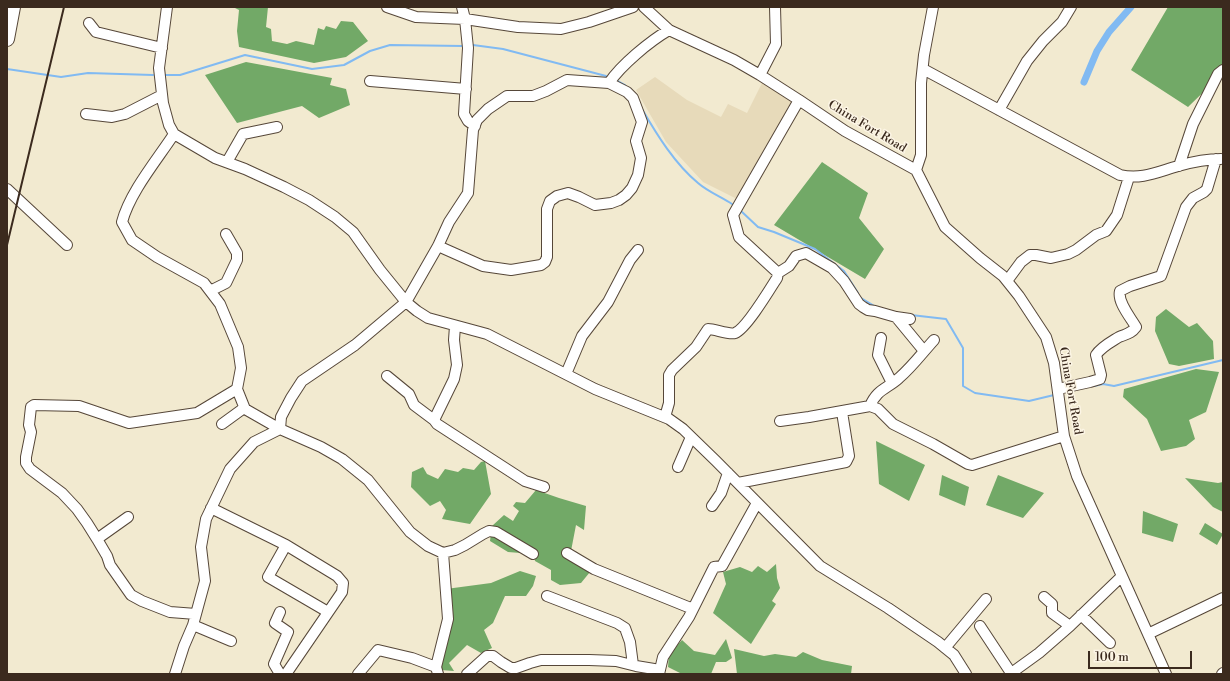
<!DOCTYPE html>
<html>
<head>
<meta charset="utf-8">
<style>
	body { margin:0 }
	#map { position:relative; width:1230px; height:681px; overflow:hidden; background:#f2ead0; font-family:"Libre Bodoni",serif }
	canvas { display:block }
	.frame { position:absolute; inset:0; border:8px solid #3b2a1e; pointer-events:none }
	.scale { position:absolute; left:1088px; top:651px; width:104px; height:18px; box-sizing:border-box; border:2px solid #3b2a1e; border-top:0; padding-left:5px; font-size:12px; line-height:14px; white-space:nowrap; color:#3b2a1e; -webkit-text-stroke:3px #fcf5e5; paint-order:stroke }
</style>
</head>
<body>
<div id="map">
<canvas width="1230" height="681"></canvas>
<div class="frame"></div>
<div class="scale">100 m</div>
</div>
<script>
const c = document.querySelector('canvas').getContext('2d');
c.lineJoin = 'round';
function fillPath(path, color) { c.fillStyle = color; c.fill(path, 'evenodd'); }
function trace(path, color, width, dash) { c.strokeStyle = color; c.lineWidth = width; c.lineCap = dash ? 'butt' : 'round'; c.setLineDash(dash || []); c.stroke(path); }
function label(font, color, halo, rows, align = 'center') {
  c.font = font + ' "Libre Bodoni",serif'; c.lineWidth = 3; c.setLineDash([]); c.textBaseline = 'middle'; c.strokeStyle = halo; c.fillStyle = color; for (const [text, x, y, turn = 0] of rows) {
    c.save(); c.translate(x, y); c.rotate((+turn || 0) * Math.PI / 180); c.textAlign = isNaN(turn) ? turn : align; if (halo) c.strokeText(text, 0, 0); c.fillText(text, 0, 0); c.restore();
  }
}
fillPath(new Path2D(`
	M655,77L687,100L721,117L728,104L747,113L763,81L794,102L737,199L703,182L666,142L636,90Z`), '#e7daba');
fillPath(new Path2D(`
	M233,7H268L266,27L271,29L272,41L287,44L296,41L314,45L318,28L324,30L326,26L336,29L341,21L353,22L368,41L346,57L314,63L239,47L237,31L239,10Z
	M1168,7H1223V73L1188,107L1131,70Z
	M246,62L332,78L330,85L346,89L350,105L319,118L302,106L237,123L205,75Z
	M822,162L868,193L859,218L884,249L865,279L774,225Z
	M1166,309L1189,327L1197,323L1213,341L1214,359L1179,366L1169,364L1155,331L1156,317Z
	M1196,369L1219,372L1206,412L1189,420L1195,439L1186,446L1161,451L1147,419L1123,397L1124,389Z
	M876,441L925,465L909,501L879,484Z
	M485,461L491,494L470,524L442,519L446,510L440,501L430,506L411,487L412,472L423,467L427,474L438,479L445,469L458,472L463,468L474,470L481,462Z
	M942,475L969,487L965,506L939,495Z
	M998,475L1044,493L1023,518L986,505Z
	M1185,478L1218,483L1223,482V512L1213,507Z
	M536,490L559,498L586,506L584,530L576,525L571,551L577,552L590,572L581,583L560,585L551,580V570L535,561L533,554L508,552L490,541L492,526L504,515L513,521L519,511L513,506L516,502L525,503Z
	M1143,511L1178,524L1173,542L1142,533Z
	M1205,523L1223,534L1217,545L1199,534Z
	M776,564L777,578L780,588L772,601L776,604L751,644L713,613L726,584L723,572L740,567L752,572L758,566L767,572Z
	M520,571L536,576L533,586L526,596H505L493,623L484,630L492,648L481,653L467,645L449,663L454,671L441,670L446,589L491,583Z
	M726,639L732,658L726,662H716L711,674H682L668,667L669,654L682,640L694,651L715,655Z
	M734,649L764,656L775,654L796,657L803,652L822,660L852,666L851,674H737Z`), '#72a967');
trace(new Path2D(`
	M473,45L503,49L606,76
	M7,69L61,77L88,73L153,75
	M163,75H180L245,55L312,69L344,65L370,51L390,45L463,46
	M616,80L625,85
	M642,109C657,135 675,164 698,183C707,191 721,197 732,204
	M741,211L758,227L774,232L815,249L844,271L858,293
	M861,298L876,307
	M911,315L946,319L963,348V386L975,393L1029,401L1054,395
	M1094,386L1103,384L1114,386L1223,360`), '#81baf2', 2);
trace(new Path2D(`
	M1084,82L1097,51L1109,32L1131,7`), '#81baf2', 7);
const minor = new Path2D(`
	M167,7L159,68L163,103L169,125L174,134L215,158L245,169L284,187L309,200L335,217L353,232L380,270L406,302L417,311L428,318L487,334L595,389L669,419L683,429L716,461L820,566L888,608L938,642L954,655L966,674
	M387,7L416,17L465,19L518,27L561,29L589,22L633,7
	M462,7L465,19L468,48L464,114L468,121L475,126
	M644,7L669,30L734,60L760,75L799,100L845,131L916,170L945,227L980,258L1003,276L1019,296L1046,337L1054,363L1064,436L1077,476L1166,674
	M89,23L96,32L162,48
	M923,69L1120,175C1141,180 1157,172 1178,166C1192,162 1206,159 1221,159
	M760,75L776,44L775,7
	M370,81L466,89
	M999,110L1027,61L1043,41L1062,22L1071,7
	M86,114L112,117L125,114L162,95
	M174,134C157,160 130,192 122,222L132,240L157,257L204,283L220,304L238,347L241,368L237,389L245,409L280,429L321,447L342,459L368,480L410,532L428,546L443,553L448,619L436,667L438,674
	M227,162L243,134L277,127
	M1179,166L1193,124L1218,74L1223,70
	M916,170L921,155V83L924,55L933,7
	M7,189L67,245
	M438,246L483,266L511,270L541,265L545,262L547,257V209L550,201L557,196L568,193L579,197L595,205L611,203L619,200L626,195L632,188L638,175L641,158L636,141L642,122L633,98L627,92L609,83
	M778,273L739,237L733,215L799,100
	M1007,281L1021,262L1030,255H1036L1051,258L1068,254L1076,250L1096,235L1106,231L1117,215L1129,177
	M210,291L226,283L237,260V253L226,234
	M896,317L924,351
	M455,326L454,340L457,365L454,379L434,420L437,424L525,481L544,487
	M881,338L878,355L892,383
	M566,374L582,336L608,302L630,260L638,250
	M387,376L409,394L414,405L434,420
	M1058,389L1090,382L1100,379L1101,375L1096,355C1101,347 1111,342 1119,337C1126,334 1131,334 1136,327C1131,318 1117,302 1120,291L1130,286L1161,276L1186,207L1193,198L1204,192L1207,189L1216,159
	M870,406C877,389 887,389 899,378C912,367 923,352 934,340
	M665,417L669,403V375L672,370L696,347L708,329C715,329 729,335 735,333C746,329 770,289 777,278L778,273L789,266L796,256L806,253L832,268L844,281L859,304L863,307L868,310L875,311L896,317L910,319
	M780,421L809,417L870,406L878,409L893,424L933,444L968,464L972,465L1064,436
	M222,424L244,408
	M678,467L691,437
	M738,483L846,462L849,456L842,412
	M712,506L721,493L728,473
	M211,508L286,545L337,576L343,583L342,592L286,674
	M97,539L128,517
	M286,545L268,577L328,612
	M443,553L455,550L465,545L483,534L489,531L496,532L533,554
	M567,553L594,569L693,609
	M547,596L617,623L625,628L630,642L633,665
	M1044,597L1052,604V613L1070,626
	M280,612L275,623L288,632L274,664L280,674
	M196,614L170,612L142,601L131,595L110,565L107,556L97,539L87,523L77,509L62,493L30,469L26,463V457L31,432L29,425L31,407L34,405L79,406L129,423L197,413L237,389
	M1081,615L1110,643
	M193,625L231,641
	M980,626L1011,673
	M1148,634L1223,598
	M945,648L986,599
	M175,674L184,646L193,625L205,581L201,547L206,519L230,469L254,442L280,429L281,417L291,398L302,381L355,345L406,302L438,246L449,222L468,193L473,130L477,120L488,109L507,96H533L546,91L567,80L609,83C621,65 650,41 669,30
	M358,674L378,650L412,658L436,667
	M467,674L487,656H493L501,662L511,668H516L530,663L541,660H589L616,661L636,666L660,670
	M659,674L663,657L689,617L714,567L722,566L757,503
	M1010,674L1039,653L1070,626L1122,576
	M1222,674L1223,673`);
const highway = new Path2D(`
	M7,39L13,7`);
trace(minor, '#564739', 12);
trace(highway, '#564739', 16);
trace(minor, '#fff', 10);
trace(highway, '#fff', 14);
trace(new Path2D(`
	M7,245L64,7`), '#3b2a1e', 2);
label('12px', '#3b2a1e', '#fcf5e5', [
	["China Fort Road",867,127,31],
	["China Fort Road",1070,391,80]
]);
</script>
</body>
</html>
